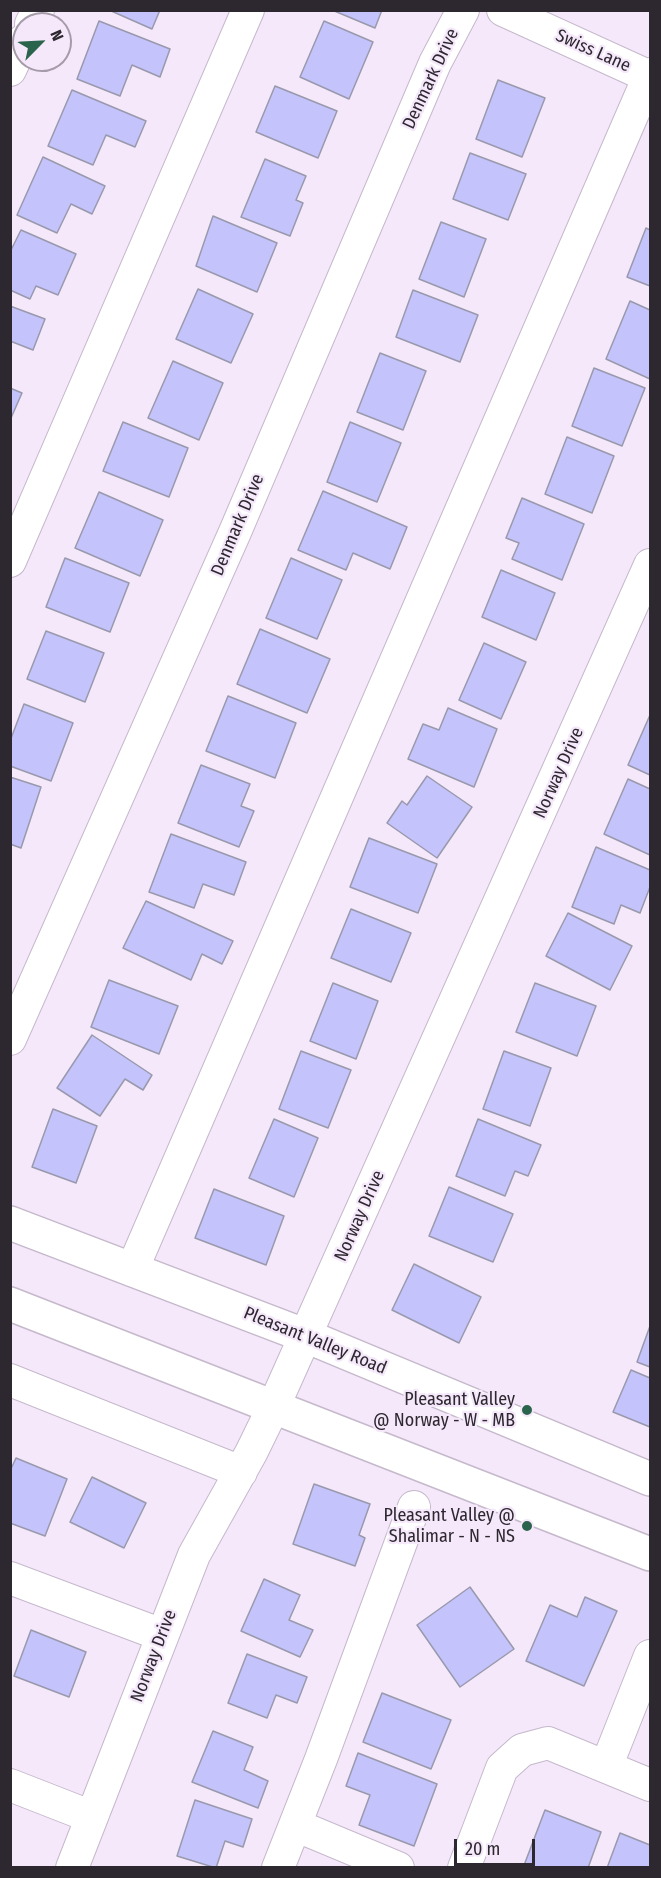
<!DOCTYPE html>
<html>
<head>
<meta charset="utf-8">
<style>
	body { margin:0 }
	#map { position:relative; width:661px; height:1878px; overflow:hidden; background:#f5e8fa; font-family:"Fira Sans Condensed",sans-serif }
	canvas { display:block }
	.frame { position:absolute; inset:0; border:12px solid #2d282f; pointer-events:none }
	.north { position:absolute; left:12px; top:12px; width:60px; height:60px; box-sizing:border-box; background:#f5e8fa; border:2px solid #a59ba9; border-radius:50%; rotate:66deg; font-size:16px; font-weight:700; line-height:24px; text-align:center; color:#2d282f }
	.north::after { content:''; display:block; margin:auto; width:21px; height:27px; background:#2b644d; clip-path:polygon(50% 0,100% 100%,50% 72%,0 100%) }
	.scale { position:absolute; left:454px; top:1839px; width:81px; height:27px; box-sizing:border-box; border:3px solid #2d282f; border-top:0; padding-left:8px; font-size:18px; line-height:21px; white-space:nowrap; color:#2d282f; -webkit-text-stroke:4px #f5e8fa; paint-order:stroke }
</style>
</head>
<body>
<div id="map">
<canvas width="661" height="1878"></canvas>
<div class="frame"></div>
<div class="north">N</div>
<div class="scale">20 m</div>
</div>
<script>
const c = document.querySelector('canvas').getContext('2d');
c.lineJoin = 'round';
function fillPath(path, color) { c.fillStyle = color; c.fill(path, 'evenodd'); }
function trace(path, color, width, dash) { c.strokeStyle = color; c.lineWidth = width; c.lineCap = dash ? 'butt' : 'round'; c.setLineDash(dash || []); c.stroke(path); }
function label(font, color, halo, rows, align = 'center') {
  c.font = font + ' "Fira Sans Condensed",sans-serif'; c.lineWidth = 4.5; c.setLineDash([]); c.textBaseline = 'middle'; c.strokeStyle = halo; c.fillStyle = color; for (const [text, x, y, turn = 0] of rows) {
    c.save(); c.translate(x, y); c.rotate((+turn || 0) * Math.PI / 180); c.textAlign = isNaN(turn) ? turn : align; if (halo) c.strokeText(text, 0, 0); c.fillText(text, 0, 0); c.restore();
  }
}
const building = new Path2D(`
	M109,10H160L152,29Z
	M332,10H382L375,28Z
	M99,21L170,49L160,77L132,65L120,96L77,79Z
	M324,21L373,42L349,99L300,77Z
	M498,80L545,98L522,157L476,139Z
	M275,86L337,111L318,158L256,132Z
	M72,90L146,121L135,147L106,135L93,165L48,146Z
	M470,153L526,174L508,220L453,199Z
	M43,157L105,186L92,214L71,204L57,233L17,215Z
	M265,159L306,176L296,200L303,203L290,236L241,217Z
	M213,216L277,243L257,292L196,266Z
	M441,222L486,239L464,297L419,279Z
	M646,228L650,230V286L627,277Z
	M21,230L76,254L58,295L36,286L30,299L10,290V252Z
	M198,289L253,314L231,363L176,339Z
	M413,290L478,315L460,362L396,337Z
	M630,301L650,310V379L606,359Z
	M10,306L45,319L33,350L10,341Z
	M380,353L426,371L403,430L357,412Z
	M173,361L223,383L199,440L148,418Z
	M594,368L645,388L622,446L572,426Z
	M10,388L22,393L11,418H10Z
	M123,422L188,448L169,497L103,471Z
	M350,422L401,443L377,502L327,482Z
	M567,437L614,456L592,513L545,494Z
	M323,491L407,527L390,569L353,553L346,570L298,550Z
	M99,492L163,520L140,576L75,548Z
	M522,498L584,524L562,580L512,559L519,543L506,538Z
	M65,558L129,583L110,632L46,607Z
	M291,558L342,580L317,639L266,618Z
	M501,570L555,593L536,640L482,617Z
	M260,629L330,659L307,713L237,684Z
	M46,631L104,653L85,702L27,679Z
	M484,643L526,662L501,719L459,700Z
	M228,696L296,723L275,778L206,751Z
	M24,704L73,723L51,781L10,766V741Z
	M448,708L497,729L474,787L408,759L423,724L439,730Z
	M650,715V775L628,765Z
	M201,765L250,784L241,806L254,811L239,847L178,823Z
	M427,776L472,807L437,858L387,823L402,801L407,805Z
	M10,777L41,787L21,848L10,844Z
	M628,779L650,789V855L604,834Z
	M171,834L246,862L234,895L203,884L194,908L149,892Z
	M369,838L437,864L418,913L350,887Z
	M596,847L650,870V887L640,913L621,905L614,924L572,907Z
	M146,901L233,941L222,964L202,954L191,980L123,948Z
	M351,909L411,933L391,982L331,958Z
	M568,913L632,946L610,990L546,956Z
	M109,980L178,1006L159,1054L91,1027Z
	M333,983L378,1001L356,1059L310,1041Z
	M535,983L596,1006L577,1056L516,1032Z
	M92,1035L152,1075L143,1090L125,1079L100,1116L57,1088Z
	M301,1051L351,1070L328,1128L279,1109Z
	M504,1051L551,1068L530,1126L483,1109Z
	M53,1109L97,1126L76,1183L32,1167Z
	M274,1119L318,1138L294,1197L249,1178Z
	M478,1119L541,1145L528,1176L515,1171L505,1196L456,1176Z
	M449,1187L513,1214L493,1262L429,1236Z
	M214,1189L284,1216L266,1265L195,1238Z
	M414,1264L481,1297L459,1343L392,1310Z
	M650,1326V1367L637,1362Z
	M631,1370L650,1378V1427L613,1412Z
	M16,1458L67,1479L45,1536L10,1523V1471Z
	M92,1477L146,1503L124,1548L70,1522Z
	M314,1484L370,1504L359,1535L365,1538L355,1566L293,1544Z
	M264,1579L300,1595L289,1620L313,1630L300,1657L241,1631Z
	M470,1587L514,1649L460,1687L417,1625Z
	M585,1597L617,1611L584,1686L526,1661L550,1605L577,1617Z
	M31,1630L86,1652L69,1697L14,1676Z
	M247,1654L307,1677L297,1703L276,1695L267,1718L228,1703Z
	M382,1693L451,1720L431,1769L363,1742Z
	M213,1731L253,1747L244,1770L268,1781L258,1808L192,1782Z
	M358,1753L437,1784L414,1846L359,1825L370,1795L346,1786Z
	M195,1800L252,1819L243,1847L225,1841L216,1868L177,1856Z
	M545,1810L601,1832L588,1868H523Z
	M620,1833L650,1845V1868H607Z`);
fillPath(building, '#c5c3fb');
trace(building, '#9999ad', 1.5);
const minor = new Path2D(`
	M503,10L650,77
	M31,24L38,10
	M10,70L24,40
	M10,561L248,10
	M10,1039L235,532L435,63L463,10
	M132,1270L650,74
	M10,1380L241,1472
	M10,1578L162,1635
	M606,1767L650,1656
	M10,1785L92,1817
	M295,1825L398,1868
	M72,1868L194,1555L251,1453L273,1408L650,565
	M278,1868L321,1759L414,1507
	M464,1868L502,1768L522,1750L548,1743L650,1785`);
const major = new Path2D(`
	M10,1223L306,1336L650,1479
	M10,1304L650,1554`);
trace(minor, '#c5b9cb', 34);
trace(major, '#c5b9cb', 36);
trace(minor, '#fff', 32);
trace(major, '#fff', 33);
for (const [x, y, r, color] of [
	[527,1410,6,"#2b644d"],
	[527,1526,6,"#2b644d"]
]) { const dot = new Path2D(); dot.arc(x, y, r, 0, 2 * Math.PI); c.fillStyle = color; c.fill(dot); trace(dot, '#f5e8fa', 2); }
label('18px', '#2d282f', '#f5e8fa', [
	["Swiss Lane",593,51,24],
	["Denmark Drive",431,79,-65],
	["Denmark Drive",238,525,-67],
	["Norway Drive",559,773,-66],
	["Norway Drive",360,1216,-66],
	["Pleasant Valley Road",315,1341,22],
	["Norway Drive",154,1656,-69]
]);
label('18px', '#2d282f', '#f5e8fa', [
	["Pleasant Valley",515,1400],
	["@ Norway - W - MB",515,1421],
	["Pleasant Valley @",515,1516],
	["Shalimar - N - NS",515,1537]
], 'right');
</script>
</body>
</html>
